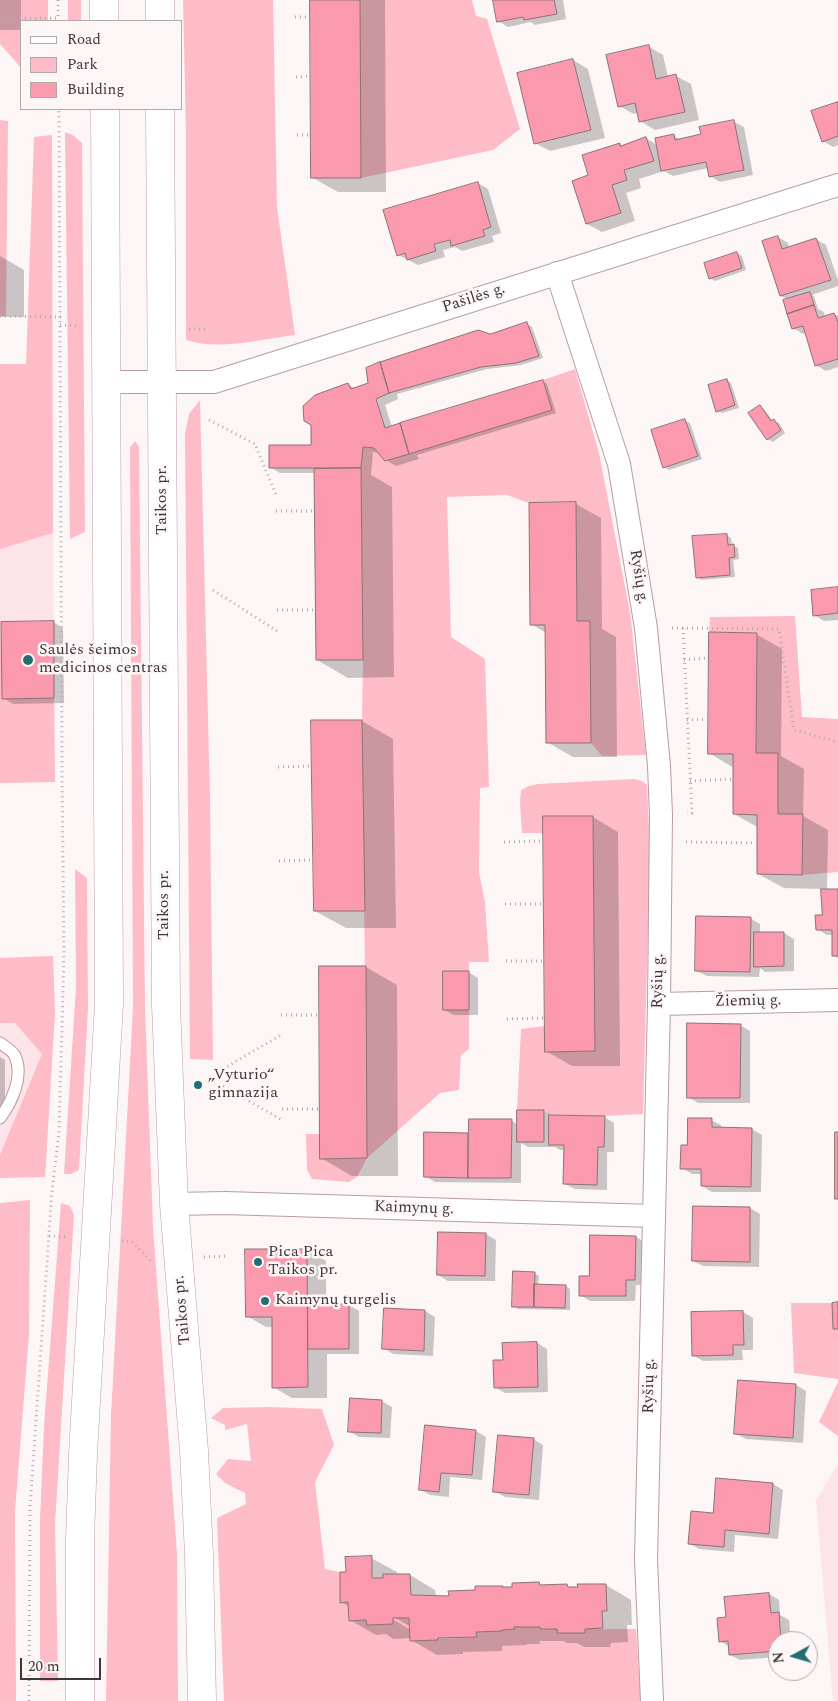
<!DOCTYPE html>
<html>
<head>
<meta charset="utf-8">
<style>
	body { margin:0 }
	#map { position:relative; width:838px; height:1701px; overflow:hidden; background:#fdf6f7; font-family:Spectral,serif }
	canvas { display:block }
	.legend { position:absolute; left:20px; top:20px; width:162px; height:90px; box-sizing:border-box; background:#fdf6f7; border:1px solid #b1a9aa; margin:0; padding:6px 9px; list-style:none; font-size:15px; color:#403537 }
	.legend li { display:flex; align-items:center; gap:10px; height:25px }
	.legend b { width:25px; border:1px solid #b1a9aa }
	.north { position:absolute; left:768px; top:1631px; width:50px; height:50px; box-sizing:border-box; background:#fdf6f7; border:1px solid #b1a9aa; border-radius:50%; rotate:264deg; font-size:14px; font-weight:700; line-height:20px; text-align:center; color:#403537 }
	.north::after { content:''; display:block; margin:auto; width:18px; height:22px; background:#236e72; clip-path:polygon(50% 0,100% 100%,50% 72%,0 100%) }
	.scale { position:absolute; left:20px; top:1658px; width:81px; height:22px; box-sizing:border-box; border:2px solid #403537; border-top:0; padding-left:6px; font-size:15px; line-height:18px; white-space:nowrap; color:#403537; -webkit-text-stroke:4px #fdf6f7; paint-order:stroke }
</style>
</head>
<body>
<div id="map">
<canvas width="838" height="1701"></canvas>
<ul class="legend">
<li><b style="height:6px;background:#fff"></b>Road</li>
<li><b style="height:14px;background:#fdbcc8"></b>Park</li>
<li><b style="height:14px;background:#fb9aaf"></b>Building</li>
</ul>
<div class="north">N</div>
<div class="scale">20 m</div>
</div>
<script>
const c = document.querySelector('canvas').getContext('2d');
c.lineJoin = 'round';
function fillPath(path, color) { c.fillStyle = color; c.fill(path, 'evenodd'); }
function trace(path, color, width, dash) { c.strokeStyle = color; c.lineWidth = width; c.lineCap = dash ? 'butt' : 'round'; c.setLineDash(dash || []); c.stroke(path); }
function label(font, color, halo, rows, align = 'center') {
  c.font = font + ' Spectral,serif'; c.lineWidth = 5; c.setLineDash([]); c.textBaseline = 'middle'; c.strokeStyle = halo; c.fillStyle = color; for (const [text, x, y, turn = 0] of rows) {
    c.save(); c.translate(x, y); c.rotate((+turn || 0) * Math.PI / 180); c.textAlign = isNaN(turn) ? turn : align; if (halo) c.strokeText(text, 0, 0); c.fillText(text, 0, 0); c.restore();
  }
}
fillPath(new Path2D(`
	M52,389L55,782L0,783V391Z
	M53,956L55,1013L45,1177L0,1178V958Z
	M838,1464V1701H833L816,1500Z`), '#fce4e8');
fillPath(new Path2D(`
	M0,0H48V21H21V68L0,44Z
	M68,0H81V21H68Z
	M183,0H273L277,207L295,335C262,339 218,351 186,340V134Z
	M360,0H472L476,16L487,19L520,129L493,150L361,178Z
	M0,120L8,121L6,316H0Z
	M65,132L73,135L82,143L85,532L70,539Z
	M52,135L53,533L0,549V364H26L34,137Z
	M575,369L599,453L630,612L646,755L602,756L591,743L590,621H577L576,502L529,503L507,495L447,497L451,637L485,659L489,787L480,788L479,872L485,902L489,962H469V971H443V1010H469V1049L461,1055L459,1090L440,1093L367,1158L357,1177L349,1182L312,1179L307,1170L306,1134H320V1159L367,1158L362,720L363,660L361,468L363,447L374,448L386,461L552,410L543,380Z
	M200,400L210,798L213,1060L190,1059L185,434L189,414Z
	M135,441L139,447L145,1009L153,1227L177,1554L178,1701H106L111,1415L133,1007L130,447Z
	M795,616L802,717L838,719V872L802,875L803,815L778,814V753H756L757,633L709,632L710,617Z
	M0,622L2,699L54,698L55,782L0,783Z
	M634,779L642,781L647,785L650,852L643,1114L604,1116L549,1115L544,1110H517L521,1029L545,1026V1052L595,1051L593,816H543V833H522L520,802L521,790L529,786L538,784Z
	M75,869L87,878L88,1008L79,1170L71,1174H64L76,987Z
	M53,956L55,1013L45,1177L0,1178V1155L42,1054L15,1023H0V958Z
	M30,1200L29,1334L15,1511L16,1701H0V1203Z
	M61,1203L70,1206L74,1215L55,1524L58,1681H40V1519L44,1426Z
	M791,1303H832L833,1329H838V1379L794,1373Z
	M838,1382V1436L819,1422Z
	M271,1407L322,1409L334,1445L315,1482L325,1569L340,1572V1602H348L349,1621L366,1620L367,1625L393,1624V1618H409L410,1641L477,1637L476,1632L501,1631L502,1630L514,1629V1627H540V1629H557L558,1633H585V1629H636L641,1701H224L217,1518L246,1504L245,1493L225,1483L216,1474L228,1459L251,1461L247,1424L225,1430V1425L211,1418L223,1408Z`), '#fdbcc8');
fillPath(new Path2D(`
	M0,0H21V30H0Z
	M311,0H385L386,192H338L313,178Z
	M500,0H563L566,19L535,25L531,22L508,27L498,21Z
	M648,46L663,55L668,77L676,76L691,84L699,120L655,130L640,121L638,113L634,114L619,106Z
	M573,60L588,69L605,138L550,151L535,143Z
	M838,103V145L833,147L823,141Z
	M734,122L744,127L753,175L720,182L710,176L708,168L673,176L664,171L639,179L641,188L626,193L635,221L602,232L587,224L590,176L620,144L623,146L646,138L657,145L674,136L681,140L702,135Z
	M478,183L488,189L501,233L492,236L494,242L462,251L455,247L443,250L445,257L418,265L398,255Z
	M778,237L788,243L789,248L816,239L826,245L838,280V286L812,295L814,296L818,309L824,312L825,317L834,314L838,316V367L826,371L816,365L806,333L803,334L793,328L789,300L781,296Z
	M737,253L742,256L746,270L715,281L710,278Z
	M0,256L24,270V317H0Z
	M527,324L532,327L543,358L521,365L487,369L397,394L398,399L385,405L392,427L543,381L547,384L556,413L417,455L419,459L396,466L386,460L380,453L373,452L371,475L392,487L394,677L348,678L317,660L315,473H280L270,467L312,446L348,384L356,389L490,336Z
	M727,380L731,383L739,408L722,413L717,411Z
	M760,407L764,409L773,421L779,423L785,433L773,442L768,439L750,414Z
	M685,421L690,423L702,459L669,470L664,467Z
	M576,504L601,518L602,629L616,637L617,757H573L547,742L546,633L531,624Z
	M727,535L731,538L732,545L738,548L739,559L733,560L735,577L701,580L697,577Z
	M838,588V620L824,621L814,615Z
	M53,622L63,628L64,703L13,704L3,698Z
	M756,634L782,649L781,756L804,769L803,816L828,830L827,890H838V958L833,956V935H827L817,929L823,916L822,889L784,888L758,874L759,828L734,814V768L709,753Z
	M362,721L393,739L396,928H346L315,911Z
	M593,817L618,832L620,1066H572L546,1051Z
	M750,918L760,924V933H784L794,939V971L765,972L760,968L759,977L707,976L697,971Z
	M366,967L397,985L398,1176H352L321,1158Z
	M468,972L478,978V1015H454L444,1010Z
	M740,1025L750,1031V1103H698L688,1097Z
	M0,1057L5,1060V1106H0Z
	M544,1111L553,1116L604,1117L614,1123V1152H607V1190L575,1189L565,1184V1150H560L555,1147H528L521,1143V1183L435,1182L425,1176L426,1133L470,1134L511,1120L518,1125Z
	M711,1120L721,1125V1129H752L762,1135L761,1192H712L702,1186V1174H692L682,1168L689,1146Z
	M750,1208L760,1214L759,1267L703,1266L693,1261Z
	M486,1234L496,1240L495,1281H448L438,1275Z
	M591,1237H636L646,1243L645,1285H636L635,1301H590L580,1295L591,1277Z
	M307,1250L326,1261V1305H349L359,1311V1354H327V1398H292L273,1387V1327H266L247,1316V1251Z
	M534,1273L539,1276L538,1286H566L570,1289V1310L518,1309L513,1306Z
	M425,1311L435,1317L433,1356L393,1354L383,1348Z
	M743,1312L753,1318V1350H742L743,1360L703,1361L693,1355Z
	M537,1343L547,1349L548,1392L505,1393L495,1387L504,1361Z
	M796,1385L806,1391L803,1443L746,1439L736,1434Z
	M382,1401L392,1407L390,1438L359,1437L349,1431Z
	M476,1431L486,1437L482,1480L450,1477L449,1497L430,1495L420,1489Z
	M533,1439L543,1445L539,1500L505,1497L495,1491Z
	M717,1479L773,1484L783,1490L778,1539L735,1535L734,1552L699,1549L689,1543L714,1514Z
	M371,1558L397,1572V1575H410L435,1590L436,1597L450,1598L476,1592V1588L502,1587L505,1589L539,1584L543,1586H567L571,1588L606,1585L631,1600L632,1625H627L628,1642L611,1643L610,1647H584L577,1643H567L563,1641H539L540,1644H527V1645L502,1646V1651L463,1652V1654L437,1655L411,1640V1638L393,1639L386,1634L376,1635L350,1620V1607L341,1602L347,1573ZM388,1614L411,1627V1630L387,1616Z
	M769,1594L779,1600L780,1615L789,1620L791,1641H778V1657L740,1660L730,1655V1647L720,1641L728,1618Z`), '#0003');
const building = new Path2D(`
	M310,0H360L361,178H311Z
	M493,0H554L557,14L524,20L523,17L497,22Z
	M649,45L656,79L676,74L685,112L639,122L635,103L618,107L606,55Z
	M573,59L591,130L534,144L517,73Z
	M838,102V136L822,142L811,111Z
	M734,120L744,170L709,177L706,162L661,171L655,138L674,134L675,140L701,134L699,127Z
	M646,137L654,161L624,170L627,180L612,185L621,213L586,224L572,181L588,175L582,155L620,143V146Z
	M478,182L491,227L483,230L485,236L451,246L450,240L434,244L436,251L407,260L405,253L397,256L383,210Z
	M778,236L782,249L816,238L831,280L780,296L762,241Z
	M737,252L742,268L709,279L704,263Z
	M810,292L814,305L787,314L783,300Z
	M814,305L818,318L834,313L838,322V359L815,366L803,326L792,329L787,314Z
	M527,322L539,356L516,363L481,367L389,393L380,362L478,330L490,334Z
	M380,362L389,393L376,399L385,428L400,423L409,454L385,461L374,448L363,447L361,468H269V445H311V425L304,421L303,406L315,395L348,383L351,389L368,383L366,368Z
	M727,379L735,405L716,412L708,385Z
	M543,380L552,410L409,454L400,423Z
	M760,405L771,421L774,419L781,430L767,440L748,413Z
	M685,419L698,456L663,468L651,430Z
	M361,468L363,660H316L314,469Z
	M576,502L577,621H590L591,743H546L545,625H530L529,503Z
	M727,534L728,545L734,544L735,557L729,558L730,575L696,578L692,536Z
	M838,587V613L813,616L811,590Z
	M54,621V698L2,699L1,622Z
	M709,632L757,633L756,753H778V814H803L802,875L757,874V815L733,814V754H708Z
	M311,720H362L365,911H314Z
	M543,816H593L595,1051L545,1052Z
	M821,889H838V956H832V930H816L815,915H822Z
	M696,916L751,917L750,972L695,971Z
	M754,932H784V966L754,967Z
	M319,966H366L367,1158L320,1159Z
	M443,971H469V1010H443Z
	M687,1023L741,1024L740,1098H687Z
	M517,1110H544V1142H517Z
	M549,1115L605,1116L604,1147H598L597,1185L563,1184L564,1145H549Z
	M688,1118H712V1127L752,1128L751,1187L701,1186V1169H680L681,1145H687Z
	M469,1119H512L511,1178H468Z
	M424,1132L468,1133V1178L424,1177Z
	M835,1132H838V1199H835Z
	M693,1206L750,1207V1262L692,1261Z
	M438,1232L486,1233L485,1276L437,1275Z
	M590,1235L636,1236L635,1280H626V1296H579V1276H589Z
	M245,1249H307L308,1387L272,1388V1317H246Z
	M513,1271L535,1272L534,1307H512Z
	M534,1284L566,1285L565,1308L534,1307Z
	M838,1302V1329H833L832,1303Z
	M308,1304H349V1349H308Z
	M384,1308L425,1310L424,1351L382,1349Z
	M743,1311L744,1345H733V1355L692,1356L691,1312Z
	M537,1342L538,1387L494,1388L493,1360H503L502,1343Z
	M738,1380L796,1384L793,1438L734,1434Z
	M350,1398L382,1400L381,1433L348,1432Z
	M425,1425L476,1430L472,1475L441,1473L439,1492L419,1490Z
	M498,1435L534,1438L529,1495L493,1492Z
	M716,1478L773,1483L769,1534L725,1530L724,1547L688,1544L691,1511L713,1513Z
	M372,1556V1578H383V1574H410L411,1595L449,1596L448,1591L475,1590V1586H503L502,1587H512V1583L539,1582L540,1585L567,1584L568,1587H578L577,1584H606L607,1611H602L603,1628L585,1629V1633H557V1629H540V1627H514L515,1629L502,1630V1631L476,1632L477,1637L438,1638V1640L410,1641L409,1618H393V1624L367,1625L366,1620L349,1621L348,1602L340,1603V1572H346L345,1557Z
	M769,1593L771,1613L779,1612L781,1641H778V1651L729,1655L728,1641L719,1642L717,1618L726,1617L724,1597Z`);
fillPath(building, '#fb9aaf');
trace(building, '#8c7176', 1);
const service = new Path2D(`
	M0,1043C4,1046 13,1051 15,1056C24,1076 12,1102 0,1118`);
const minor = new Path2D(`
	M557,273L619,464L646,628L659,766L661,815L659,1004L646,1559L652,1701
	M106,382H214L838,185
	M659,1004L838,1000
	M174,1204L225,1203L654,1216`);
const primary = new Path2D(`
	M104,0V21
	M160,0V21
	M160,109L166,1005L174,1204L194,1451L199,1555L202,1701
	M80,1701V1539L83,1454L109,1004L105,109`);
trace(service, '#b99ca1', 13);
trace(minor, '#b99ca1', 24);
trace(primary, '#b99ca1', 29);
trace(new Path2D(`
	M58,0V21
	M295,17H310
	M0,19L58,18
	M296,77L311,76
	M297,135H311
	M0,316L61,317
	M60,325L80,326
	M189,329H208
	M209,420L255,444L276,495
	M276,511H314
	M213,590L277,631
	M277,610H316
	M672,628L779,629L794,730L838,742
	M683,628L692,813H687
	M684,660L708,658
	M687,720L708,719
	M278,767L312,766
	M690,781L733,779
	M504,842L543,841
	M686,842L757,843
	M279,861L313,860
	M505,904H544
	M506,961H544
	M281,1015H319
	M507,1019L545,1018
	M223,1069L281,1035
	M223,1086L282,1120
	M282,1109H320
	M49,1236L68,1237
	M122,1241L132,1242L151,1261
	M204,1257L229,1256
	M29,1701L30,1508L52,1190L59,1133L64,954L62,774L59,109`), '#b3aaac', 3, [1, 4]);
trace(service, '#fff', 11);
trace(minor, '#fff', 22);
trace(primary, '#fff', 28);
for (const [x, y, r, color] of [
	[28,660,6,"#236e72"],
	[198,1085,5,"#236e72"],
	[258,1262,5,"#236e72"],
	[265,1301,5,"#236e72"]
]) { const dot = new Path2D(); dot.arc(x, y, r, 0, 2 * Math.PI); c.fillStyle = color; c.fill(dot); trace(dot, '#fdf6f7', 2); }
label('16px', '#403537', '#fdf6f7', [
	["Pašilės g.",474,299,-18],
	["Taikos pr.",163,500,-90],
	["Ryšių g.",638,577,81],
	["Taikos pr.",165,905,-90],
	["Ryšių g.",659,981,-89],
	["Žiemių g.",748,1002,-1],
	["Kaimynų g.",414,1209,2],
	["Taikos pr.",183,1310,-95],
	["Ryšių g.",650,1386,-89]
]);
label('16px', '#403537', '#fdf6f7', [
	["Saulės šeimos",39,651],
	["medicinos centras",39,669],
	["„Vyturio“",208,1076],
	["gimnazija",208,1094],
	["Pica Pica",268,1253],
	["Taikos pr.",268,1271],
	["Kaimynų turgelis",275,1301]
], 'left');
</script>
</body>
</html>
